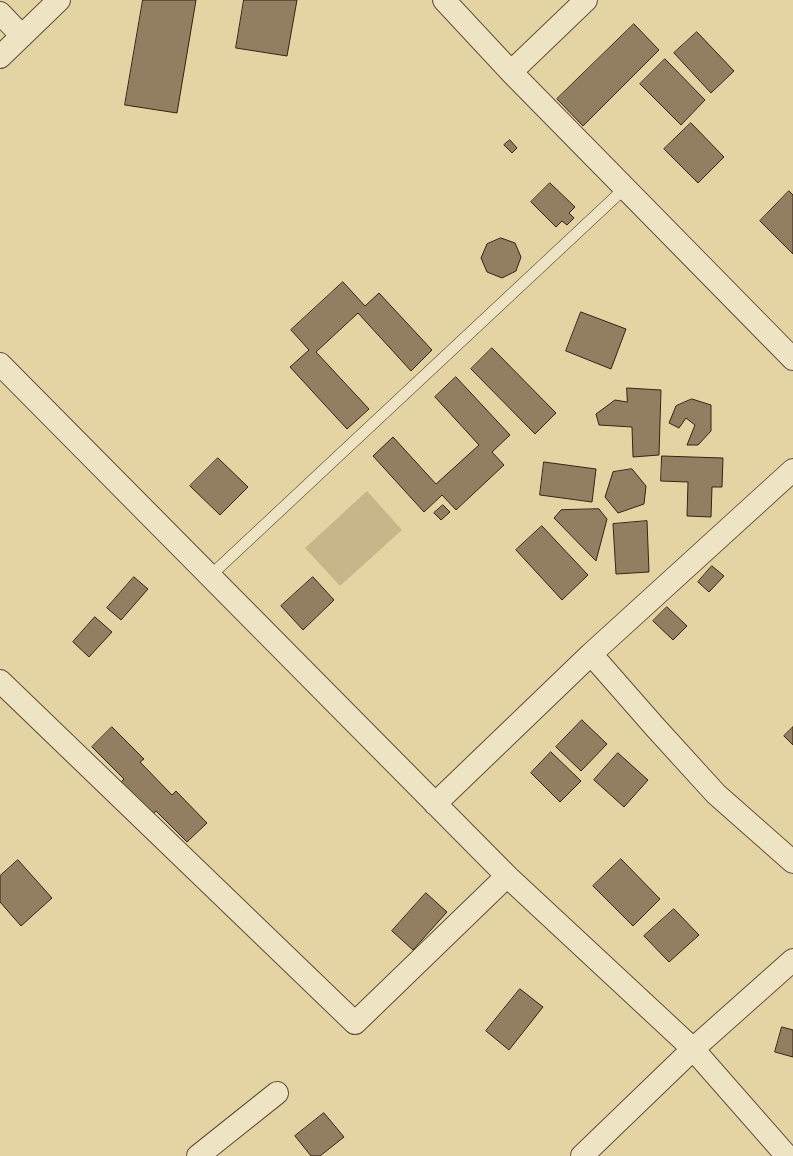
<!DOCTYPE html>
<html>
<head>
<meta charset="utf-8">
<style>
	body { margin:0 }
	canvas { display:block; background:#e5d4a3 }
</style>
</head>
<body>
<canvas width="793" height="1156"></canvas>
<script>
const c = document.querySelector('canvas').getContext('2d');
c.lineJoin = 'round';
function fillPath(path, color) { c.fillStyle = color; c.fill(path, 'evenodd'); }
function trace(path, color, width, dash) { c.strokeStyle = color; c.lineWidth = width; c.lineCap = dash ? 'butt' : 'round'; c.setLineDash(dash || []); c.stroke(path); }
fillPath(new Path2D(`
	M367,491L402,530L340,586L305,548Z`), '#c8b68b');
const building = new Path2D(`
	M143,0H196L177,113L125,105Z
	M244,0H297L287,56L236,48Z
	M634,24L659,50L583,126L557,99Z
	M697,32L734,71L711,93L674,53Z
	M665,59L705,100L681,125L640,84Z
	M691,123L724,157L698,183L664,149Z
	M510,140L517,148L512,153L504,145Z
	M550,183L575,207L569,213L574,218L567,225L562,221L556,227L531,202Z
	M789,191L793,195V254L760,221Z
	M501,238L515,243L521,257L516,271L502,278L487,272L481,258L487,244Z
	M343,282L365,306L379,293L432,350L411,371L358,313L316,352L369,409L347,429L290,367L309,350L291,330Z
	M581,312L626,329L611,369L566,351Z
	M492,348L556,413L535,434L471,369Z
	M456,377L510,435L492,452L504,465L456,510L442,495L424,512L373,456L393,437L436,484L479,445L435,397Z
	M627,388L661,390L659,455L633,457L632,427L599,425L596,414L615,400L627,402Z
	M692,399L711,405V431L698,445H687L695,425L686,418L679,428L669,423L676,406Z
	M662,456L723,458L722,487H712L711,517L687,516L688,482L661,481Z
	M218,458L248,487L220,515L190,486Z
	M544,462L596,469L592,502L540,495Z
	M632,469L646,486L644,504L618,513L605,497L613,472Z
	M443,505L450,512L441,520L434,513Z
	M599,509L607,519L596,561L554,518L561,510Z
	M647,521L649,572L616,574L613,524Z
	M542,526L588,575L562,600L516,550Z
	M712,566L724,576L709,592L698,582Z
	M134,577L148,589L121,620L107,608Z
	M313,577L334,600L303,630L281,606Z
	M667,607L687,626L673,640L653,621Z
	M95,617L112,632L89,657L73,642Z
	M582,720L607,744L581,771L556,747Z
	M112,727L144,759L140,762L172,795L176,791L207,823L187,842L156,811L152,815L120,783L124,779L92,747Z
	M793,727V745L784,736Z
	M551,752L581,781L560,802L531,773Z
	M618,753L648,780L624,807L594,780Z
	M621,859L660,899L633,926L593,886Z
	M18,860L52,898L21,926L0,902V876Z
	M426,893L447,912L413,950L392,931Z
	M674,909L699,935L669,962L644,936Z
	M520,989L543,1007L509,1050L486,1031Z
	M782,1027L793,1030V1057L775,1052Z
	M324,1113L344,1137L320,1156H311L295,1136Z`);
fillPath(building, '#927e60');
trace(building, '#392118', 1);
const lane = new Path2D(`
	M210,576L625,188`);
const street = new Path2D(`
	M444,0L511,72L793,359
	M0,13L22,36
	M0,57L59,0
	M511,72L586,0
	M0,364L507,876L693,1049L787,1156
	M591,654L655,727L716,794L793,862
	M0,681L355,1023L507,876
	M435,804L591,654L793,470
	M198,1156L277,1093
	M582,1156L693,1049L793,960`);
trace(lane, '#644e3b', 12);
trace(street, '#644e3b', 24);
trace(lane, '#eee3c3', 11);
trace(street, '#eee3c3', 22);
</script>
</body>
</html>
